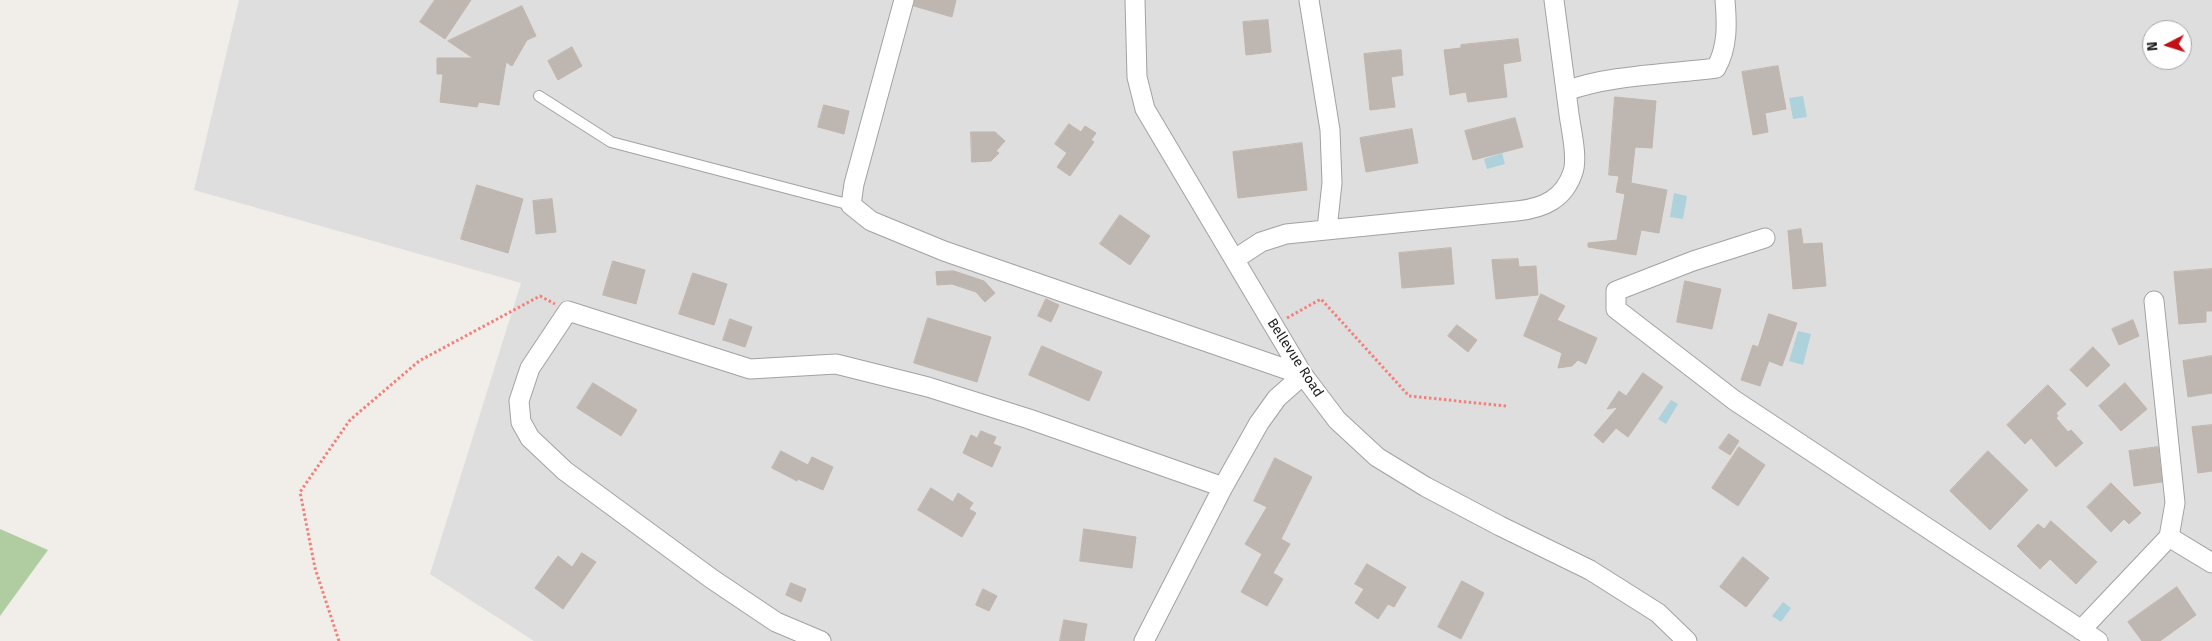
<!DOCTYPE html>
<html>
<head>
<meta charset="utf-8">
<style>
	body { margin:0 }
	#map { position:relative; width:2212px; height:641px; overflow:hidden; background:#f1eee9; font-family:"Fira Sans",sans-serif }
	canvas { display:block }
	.north { position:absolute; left:2142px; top:20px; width:50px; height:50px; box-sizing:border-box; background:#fff; border:1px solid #a6a6a6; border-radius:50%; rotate:265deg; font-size:14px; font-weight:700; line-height:20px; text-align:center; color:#212121 }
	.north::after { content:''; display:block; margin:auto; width:18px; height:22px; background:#c30f15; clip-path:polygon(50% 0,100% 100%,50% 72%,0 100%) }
</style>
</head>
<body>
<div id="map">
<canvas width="2212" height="641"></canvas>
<div class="north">N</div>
</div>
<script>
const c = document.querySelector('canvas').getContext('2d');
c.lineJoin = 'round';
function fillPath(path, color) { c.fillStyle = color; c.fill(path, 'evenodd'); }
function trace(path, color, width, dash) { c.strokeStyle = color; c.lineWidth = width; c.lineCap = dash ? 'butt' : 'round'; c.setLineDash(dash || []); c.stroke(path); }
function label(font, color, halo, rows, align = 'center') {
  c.font = font + ' "Fira Sans",sans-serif'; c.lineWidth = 4; c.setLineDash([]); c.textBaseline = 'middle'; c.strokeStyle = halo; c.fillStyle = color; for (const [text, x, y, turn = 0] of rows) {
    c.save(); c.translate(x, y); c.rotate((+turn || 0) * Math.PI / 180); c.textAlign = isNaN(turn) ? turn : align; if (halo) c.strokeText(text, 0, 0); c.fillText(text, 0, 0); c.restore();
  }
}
fillPath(new Path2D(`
	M239,0H2212V641H534L430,574L521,283L194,190ZM2152,30H2182V60H2152Z`), '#dfdede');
fillPath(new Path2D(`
	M0,529L48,550L0,616Z`), '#afcda1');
fillPath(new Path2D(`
	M1803,96L1807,117L1793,119L1789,98Z
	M1502,153L1505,164L1487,169L1484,159Z
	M1674,193L1687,196L1683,219L1670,217Z
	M1798,331L1811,334L1803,365L1789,361Z
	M1671,400L1678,404L1666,424L1658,419Z
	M1783,602L1791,608L1781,622L1772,616Z`), '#add2db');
const building = new Path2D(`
	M435,0H471L445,39L420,22Z
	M915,0H956L952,17L914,6Z
	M522,6L536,36L527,40L512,66L506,62L499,105L479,102L477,107L440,102L443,74H437V58H473L448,41Z
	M1268,20L1271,52L1246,55L1243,22Z
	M1518,39L1521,61L1503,64L1507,97L1468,102L1466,92L1450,95L1444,50L1461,48V45Z
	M572,47L582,66L558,80L548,61Z
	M1401,50L1403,75L1391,77L1395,107L1370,110L1364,54Z
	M1778,66L1786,109L1765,113L1768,132L1753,135L1742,72Z
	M1615,97L1656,101L1652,148L1635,147L1631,183L1667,190L1659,233L1641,230L1636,255L1588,247V243L1617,240L1625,194L1616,192L1619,176L1609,175Z
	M824,105L849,111L844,134L818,127Z
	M1515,118L1523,147L1473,160L1465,131Z
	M1069,124L1081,132L1085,126L1096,133L1091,140L1094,142L1070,176L1057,167L1067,153L1055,144Z
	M1412,129L1418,163L1366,172L1360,138Z
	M971,132H995L1005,141L996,151L999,153L991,161L972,162Z
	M1302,143L1307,190L1238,198L1233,152Z
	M477,185L523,199L508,253L461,239Z
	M552,199L556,232L536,234L533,201Z
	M1120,215L1150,236L1130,265L1100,244Z
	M1801,229L1803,244L1822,243L1826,286L1793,289L1788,231Z
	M1451,248L1454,284L1402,288L1399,253Z
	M1518,259L1519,267L1536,266L1538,295L1496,299L1492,260Z
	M613,261L645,270L636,304L603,295Z
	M2212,269V311H2206V322L2179,324L2174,272Z
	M954,271L984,281L995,293L985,302L976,292L952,284L937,285L936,272Z
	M693,273L727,284L714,325L679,314Z
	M1685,281L1721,289L1712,329L1677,322Z
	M1541,294L1565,306L1557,320L1597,338L1586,364L1578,360L1572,366L1558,368L1562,353L1524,336Z
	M1046,299L1059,305L1051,322L1038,316Z
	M1769,314L1797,323L1782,366L1769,361L1760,386L1741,380L1753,345L1758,347Z
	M928,318L991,337L977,382L914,363Z
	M730,319L752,327L745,347L723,340Z
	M2133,320L2139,336L2119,345L2112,329Z
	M1457,325L1477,340L1468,352L1448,336Z
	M1042,346L1102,372L1089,401L1029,375Z
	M2093,347L2110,365L2087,387L2070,370Z
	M2212,356V393L2188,397L2183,361Z
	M1643,373L1663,387L1628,437L1616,428L1603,443L1594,435L1618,407L1607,409L1619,391L1626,396Z
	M593,383L637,410L621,436L577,408Z
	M2125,383L2147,409L2121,431L2099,406Z
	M2048,385L2066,404L2056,413L2058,416L2056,418L2068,432L2071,430L2083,443L2056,467L2031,438L2025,444L2007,425Z
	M2212,425V471L2198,473L2192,427Z
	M981,431L996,437L993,444L1001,447L992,467L963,453L971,435L977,438Z
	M1729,434L1739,441L1730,455L1719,448Z
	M1739,447L1765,465L1738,506L1712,488Z
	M2158,447L2162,482L2134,486L2129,451Z
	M781,451L808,465L812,457L833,467L823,490L798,479L797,481L772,468Z
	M1988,451L2028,490L1990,530L1950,491Z
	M1275,458L1312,477L1281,539L1290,544L1273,573L1283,579L1267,606L1241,592L1262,554L1245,544L1267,507L1254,501Z
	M2111,483L2141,513L2129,524L2124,519L2111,532L2087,507Z
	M931,488L953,502L958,493L973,503L969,509L976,513L962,537L918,510Z
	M2051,521L2097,562L2076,584L2050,559L2040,569L2017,546L2038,524L2044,529Z
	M1084,529L1136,537L1132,568L1080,561Z
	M582,553L596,562L563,609L535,588L558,556L572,567Z
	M1743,557L1769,578L1746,607L1720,587Z
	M1367,564L1406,587L1394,607L1388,604L1378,619L1355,603L1364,589L1355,584Z
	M1462,581L1484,593L1461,639L1438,627Z
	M791,583L806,589L801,602L786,595Z
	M2177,587L2196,615L2160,641H2142L2128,622Z
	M983,589L997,596L989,611L976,605Z
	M1064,620L1087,624L1084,641H1060Z`);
fillPath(building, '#beb7b1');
trace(building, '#c2b5ac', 1);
const service = new Path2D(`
	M539,96L611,142L851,205`);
const minor = new Path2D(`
	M1135,0L1137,77L1145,109L1303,375L1337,420L1377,457L1426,487L1500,526L1590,570L1658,613L1687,641
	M1309,0L1330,130L1332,183L1327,229
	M1567,91C1606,75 1673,74 1716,68C1728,47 1727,24 1725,0
	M1765,238L1693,261L1616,291V309L1734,400L2098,641
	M1235,259L1261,242L1286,234L1517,211C1544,208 1564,199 1573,172C1578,157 1571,130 1569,114C1564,76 1559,38 1554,0
	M2154,301L2175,503L2169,537
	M2081,630L2169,537L2212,563
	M821,641L776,622L712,579L565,471L530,438L521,422L519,401L530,368L568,311L750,369L836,364L928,387L1029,419L1223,487L1259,423L1277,398L1303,375L944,251L871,221L851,205L854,184L904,0
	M1144,641L1223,487`);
trace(service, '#a2a2a2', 12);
trace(minor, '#a2a2a2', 21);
trace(new Path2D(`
	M1287,318L1321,299L1409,396L1506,406
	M339,641L315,568L300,492L350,420L419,361L540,296L555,304`), '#f0827a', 3, [2.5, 2.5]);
trace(service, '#fff', 10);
trace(minor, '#fff', 19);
label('14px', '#212121', '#fff', [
	["Bellevue Road",1295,358,57]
]);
</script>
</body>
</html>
